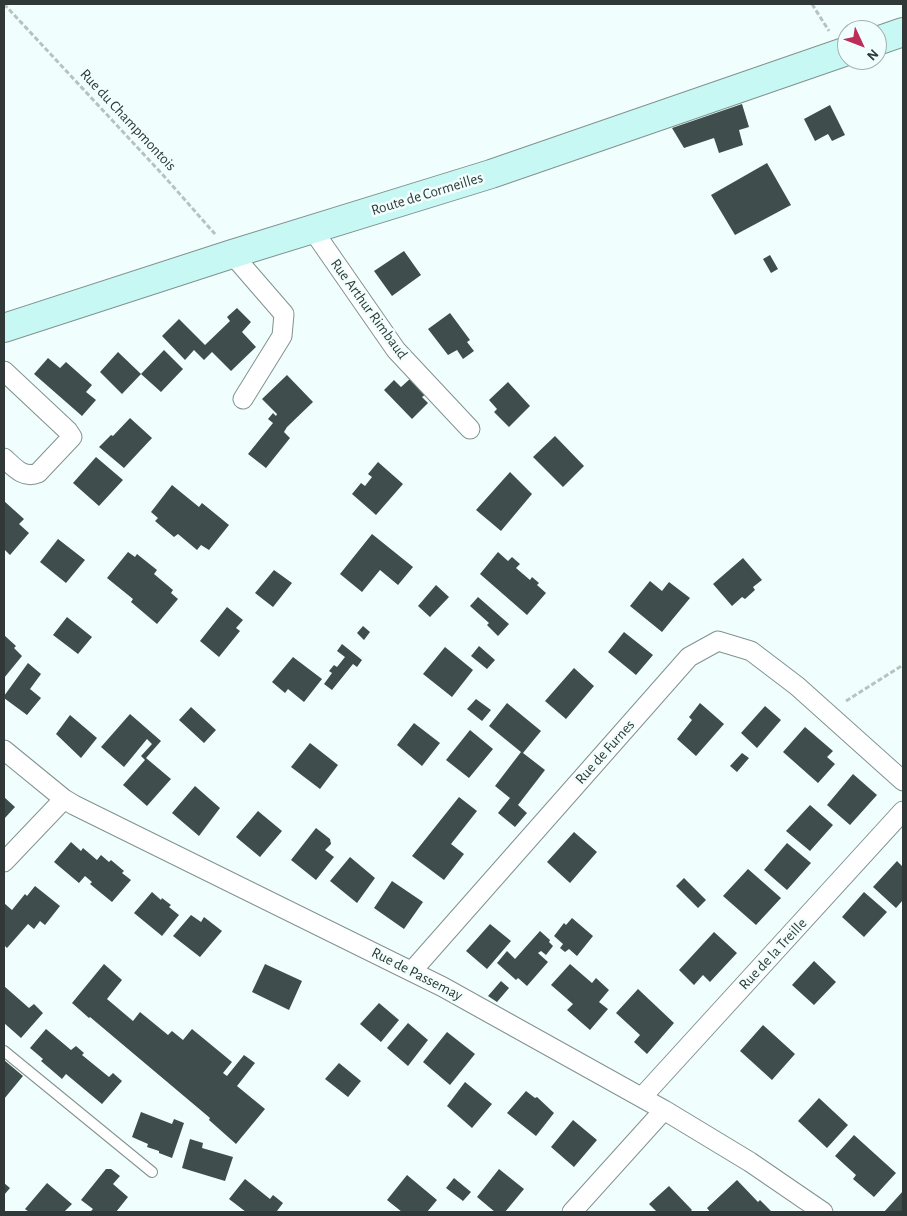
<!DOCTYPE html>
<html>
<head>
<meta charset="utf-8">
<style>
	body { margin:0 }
	#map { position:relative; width:907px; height:1216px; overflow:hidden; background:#f0fffd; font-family:"Alegreya Sans",sans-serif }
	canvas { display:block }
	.frame { position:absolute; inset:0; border:5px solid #313838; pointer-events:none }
	.north { position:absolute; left:837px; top:20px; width:50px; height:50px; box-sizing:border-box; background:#f0fffd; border:1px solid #a4afae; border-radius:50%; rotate:133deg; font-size:14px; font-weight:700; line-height:20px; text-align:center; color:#313838 }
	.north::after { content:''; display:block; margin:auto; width:18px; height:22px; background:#bc2d59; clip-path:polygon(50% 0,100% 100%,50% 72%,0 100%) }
</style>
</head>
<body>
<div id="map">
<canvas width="907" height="1216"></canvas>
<div class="frame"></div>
<div class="north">N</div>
</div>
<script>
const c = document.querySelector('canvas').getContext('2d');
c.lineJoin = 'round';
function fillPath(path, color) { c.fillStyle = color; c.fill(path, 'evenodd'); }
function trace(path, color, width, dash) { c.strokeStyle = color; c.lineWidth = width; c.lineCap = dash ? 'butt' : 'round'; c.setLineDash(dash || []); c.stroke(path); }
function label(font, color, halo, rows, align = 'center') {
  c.font = font + ' "Alegreya Sans",sans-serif'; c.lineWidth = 5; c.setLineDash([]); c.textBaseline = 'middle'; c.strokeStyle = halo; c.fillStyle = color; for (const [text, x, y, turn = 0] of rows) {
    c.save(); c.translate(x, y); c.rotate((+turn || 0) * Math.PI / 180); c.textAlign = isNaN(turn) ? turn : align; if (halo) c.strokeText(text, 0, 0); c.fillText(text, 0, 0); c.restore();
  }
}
fillPath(new Path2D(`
	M742,104L749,127L739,130L743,145L719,153L714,138L684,148L672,128Z
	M830,105L845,135L832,141L828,134L815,141L804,119Z
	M767,163L791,205L735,235L711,195Z
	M404,251L421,275L392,296L374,271Z
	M770,255L778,269L771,273L763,259Z
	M237,308L251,322L242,332L256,347L231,371L212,352L204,360L194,350L185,360L162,336L179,319L205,345L230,321L227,317Z
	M450,313L470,340L467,342L474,351L463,359L457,350L448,355L428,329Z
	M164,350L183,369L161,392L141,374L122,394L100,372L118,352L141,374Z
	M48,358L60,368L66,362L92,385L86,392L96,400L82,416L34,374Z
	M287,375L313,402L287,427L284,432L290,438L266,468L248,454L273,423L268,419L273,413L276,416L277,414L262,399Z
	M411,378L426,394L422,397L428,403L412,419L384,390L394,380L401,387Z
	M508,382L530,406L509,427L494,412L497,409L489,400Z
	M130,418L152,438L124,468L99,447L111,435L113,436Z
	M555,436L584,466L563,487L533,457Z
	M96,457L123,480L99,506L73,483Z
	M378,462L403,484L376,515L352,494L361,483L365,486L372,477L368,474Z
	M510,472L532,494L501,531L476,510Z
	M172,485L199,507L202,503L229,525L209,550L201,545L197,550L178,534L174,537L155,521L158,518L151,512Z
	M4,501L24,519L19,524L29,533L10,555L4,549Z
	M372,534L413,567L398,585L380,570L362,592L340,574Z
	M58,539L85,560L66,583L40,562Z
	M128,552L135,557L137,554L157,570L154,574L173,590L171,593L178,599L157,624L131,602L133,599L107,578Z
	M498,552L508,561L512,557L520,564L516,568L530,580L532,577L539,583L537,585L546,593L527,615L480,574Z
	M743,558L762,580L753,587L755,590L745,599L742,597L732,606L713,584Z
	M274,570L292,583L273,607L255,593Z
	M650,581L662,591L669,582L690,598L662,632L630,606Z
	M436,585L449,597L430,617L418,606Z
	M478,597L509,624L498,636L487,625L489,623L470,606Z
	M227,607L243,620L236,628L240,631L219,657L200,641Z
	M67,617L92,637L78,654L53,635Z
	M363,626L370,632L364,640L357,633Z
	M624,632L653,655L636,675L608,652Z
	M4,635L16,646L14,648L22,656L4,678Z
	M342,644L362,660L357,667L353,664L332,690L324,684L332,673L329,671L334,665L337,667L345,657L337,651Z
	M479,646L495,660L487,669L471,656Z
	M445,647L473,670L452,697L423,674Z
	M293,657L322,679L304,702L288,689L285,693L272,682Z
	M28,663L41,674L30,689L41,698L27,715L4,698V696Z
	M574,668L594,686L566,719L545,701Z
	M476,699L491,710L482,721L467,709Z
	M507,703L541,731L523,753L545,770L518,805L527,813L515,827L498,813L510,798L495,786L521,752L489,726Z
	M700,703L724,724L696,756L677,739L692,720L689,717Z
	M765,706L781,720L757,748L741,733Z
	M191,707L216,730L204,743L179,720Z
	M130,714L161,741L146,758L171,779L147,806L123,785L145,760L141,756L152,744L147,739L124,767L101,747Z
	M70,715L97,738L81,758L56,734Z
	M414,723L440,743L422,766L397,745Z
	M805,727L833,751L827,757L835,764L818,783L783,752Z
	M470,730L493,749L469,778L446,760Z
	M310,743L338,765L320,789L291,767Z
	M742,753L749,758L737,772L730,766Z
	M853,774L877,795L850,825L827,805Z
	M195,786L220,808L199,836L172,813Z
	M4,797L15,807L4,819Z
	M459,797L477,811L451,844L464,854L444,880L412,856Z
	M810,805L833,825L810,851L786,831Z
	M258,811L282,831L260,857L236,837Z
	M316,828L330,839L331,844L325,850L334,857L316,880L291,860Z
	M574,832L597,852L570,883L547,862Z
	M71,842L81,851L83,848L97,860L101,855L109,862L111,860L124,871L122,873L131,880L112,902L90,884L92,882L85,876L79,883L54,862Z
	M787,843L811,863L787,890L764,870Z
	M350,857L375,878L357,903L330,881Z
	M897,861L903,867V900L896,908L873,887Z
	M748,869L781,898L756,925L723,896Z
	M684,878L706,900L698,908L676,886Z
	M392,881L423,902L404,929L374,908Z
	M35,886L60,906L45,925L40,921L34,929L28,924L7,948L4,945V903L12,910L25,894L27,896Z
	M152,892L161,900L162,898L171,905L169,907L179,915L162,936L134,913Z
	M864,892L887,912L864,937L842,917Z
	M191,915L201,922L204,917L222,931L200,957L173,936Z
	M572,918L593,936L577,956L569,949L565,952L560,948L563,944L554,936L564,923L566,925Z
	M490,924L511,941L487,969L466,951Z
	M540,931L550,940L549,942L553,946L546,955L541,951L538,953L548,962L527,986L518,978L516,980L497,963L507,951L515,959Z
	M714,932L737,953L710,982L703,975L694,985L679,970Z
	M814,961L836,982L814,1005L792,985Z
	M104,964L122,980L107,999L133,1021L140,1012L168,1035L172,1031L183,1040L192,1029L232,1062L223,1073L227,1076L244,1055L255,1063L237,1086L265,1109L236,1144L209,1120L210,1118L90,1017L89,1018L72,1003Z
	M265,964L302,981L289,1010L252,992Z
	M570,964L592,983L596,978L609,990L599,1002L608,1009L590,1030L567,1010L573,1004L551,985Z
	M501,981L509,988L497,1002L488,996Z
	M4,986L29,1008L34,1004L43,1013L21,1038L4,1023Z
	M638,989L674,1023L647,1054L634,1042L640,1035L616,1013Z
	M379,1003L399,1020L381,1042L360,1024Z
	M408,1023L428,1040L408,1066L387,1048Z
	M763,1025L795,1054L772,1080L740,1051Z
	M46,1029L71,1050L76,1046L84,1053L82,1055L109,1077L113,1073L122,1081L102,1104L66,1074L62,1079L41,1061L43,1059L30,1048Z
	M447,1032L475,1054L450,1085L423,1062Z
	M4,1060L23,1076L4,1099Z
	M339,1063L361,1081L348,1097L325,1079Z
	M465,1082L492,1104L472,1128L447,1106Z
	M526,1091L535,1098L537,1097L554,1113L536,1136L507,1113Z
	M819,1098L848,1125L827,1148L798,1121Z
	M141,1112L172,1124L174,1119L184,1123L172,1158L159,1153V1151L147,1147L148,1144L132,1137Z
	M573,1120L597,1140L574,1167L551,1147Z
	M854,1135L896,1173L874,1197L853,1179L856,1175L835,1156Z
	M190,1139L203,1143L202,1148L233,1157L225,1181L182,1168Z
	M106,1169H111L120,1176L113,1184L128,1197L116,1212H90L93,1209L81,1200Z
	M499,1169L524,1189L505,1212H495L477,1197Z
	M407,1175L437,1200L427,1212H402L387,1200Z
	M454,1178L471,1192L463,1201L446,1188Z
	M245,1179L270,1199L273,1195L283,1203L277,1211L279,1212H246L229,1199Z
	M737,1180L758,1202L760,1200L772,1212H710L707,1208Z
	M4,1183L10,1188L4,1195Z
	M47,1183L72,1204L64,1212H29L25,1209Z
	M669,1186L692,1210L690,1212H657L649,1204Z
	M903,1191V1212H884Z`), '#3f4e4c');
const lane = new Path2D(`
	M4,1051L152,1172`);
const street = new Path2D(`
	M312,229L396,350L470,429
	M232,254L284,314L282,336L243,399
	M4,371L68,431L72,437L38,473C23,479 14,467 4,458
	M4,750L64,799L74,805L443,987L664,1110L750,1162L823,1212
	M4,862L64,799
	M412,971L689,657L718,641L751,651L797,686L903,781
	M642,1097L903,811
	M572,1212L664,1110`);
const secondary = new Path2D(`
	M877,41L903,32
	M4,328L232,254L491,174L847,51`);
trace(lane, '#819290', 12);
trace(street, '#819290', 21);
trace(secondary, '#819290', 30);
trace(new Path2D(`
	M4,4L163,175L215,234
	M812,4L829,31
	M846,701L903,665`), '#b6c3c1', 3, [5, 2.5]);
trace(lane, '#fff', 10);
trace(street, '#fff', 19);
trace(secondary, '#c8f8f4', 28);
label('15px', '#313838', '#f0fffd', [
	["Rue du Champmontois",128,120,47],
	["Route de Cormeilles",427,194,-17],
	["Rue Arthur Rimbaud",369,309,54],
	["Rue de Furnes",605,752,-48],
	["Rue de la Treille",773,954,-47],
	["Rue de Passemay",417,974,27]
]);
</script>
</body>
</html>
